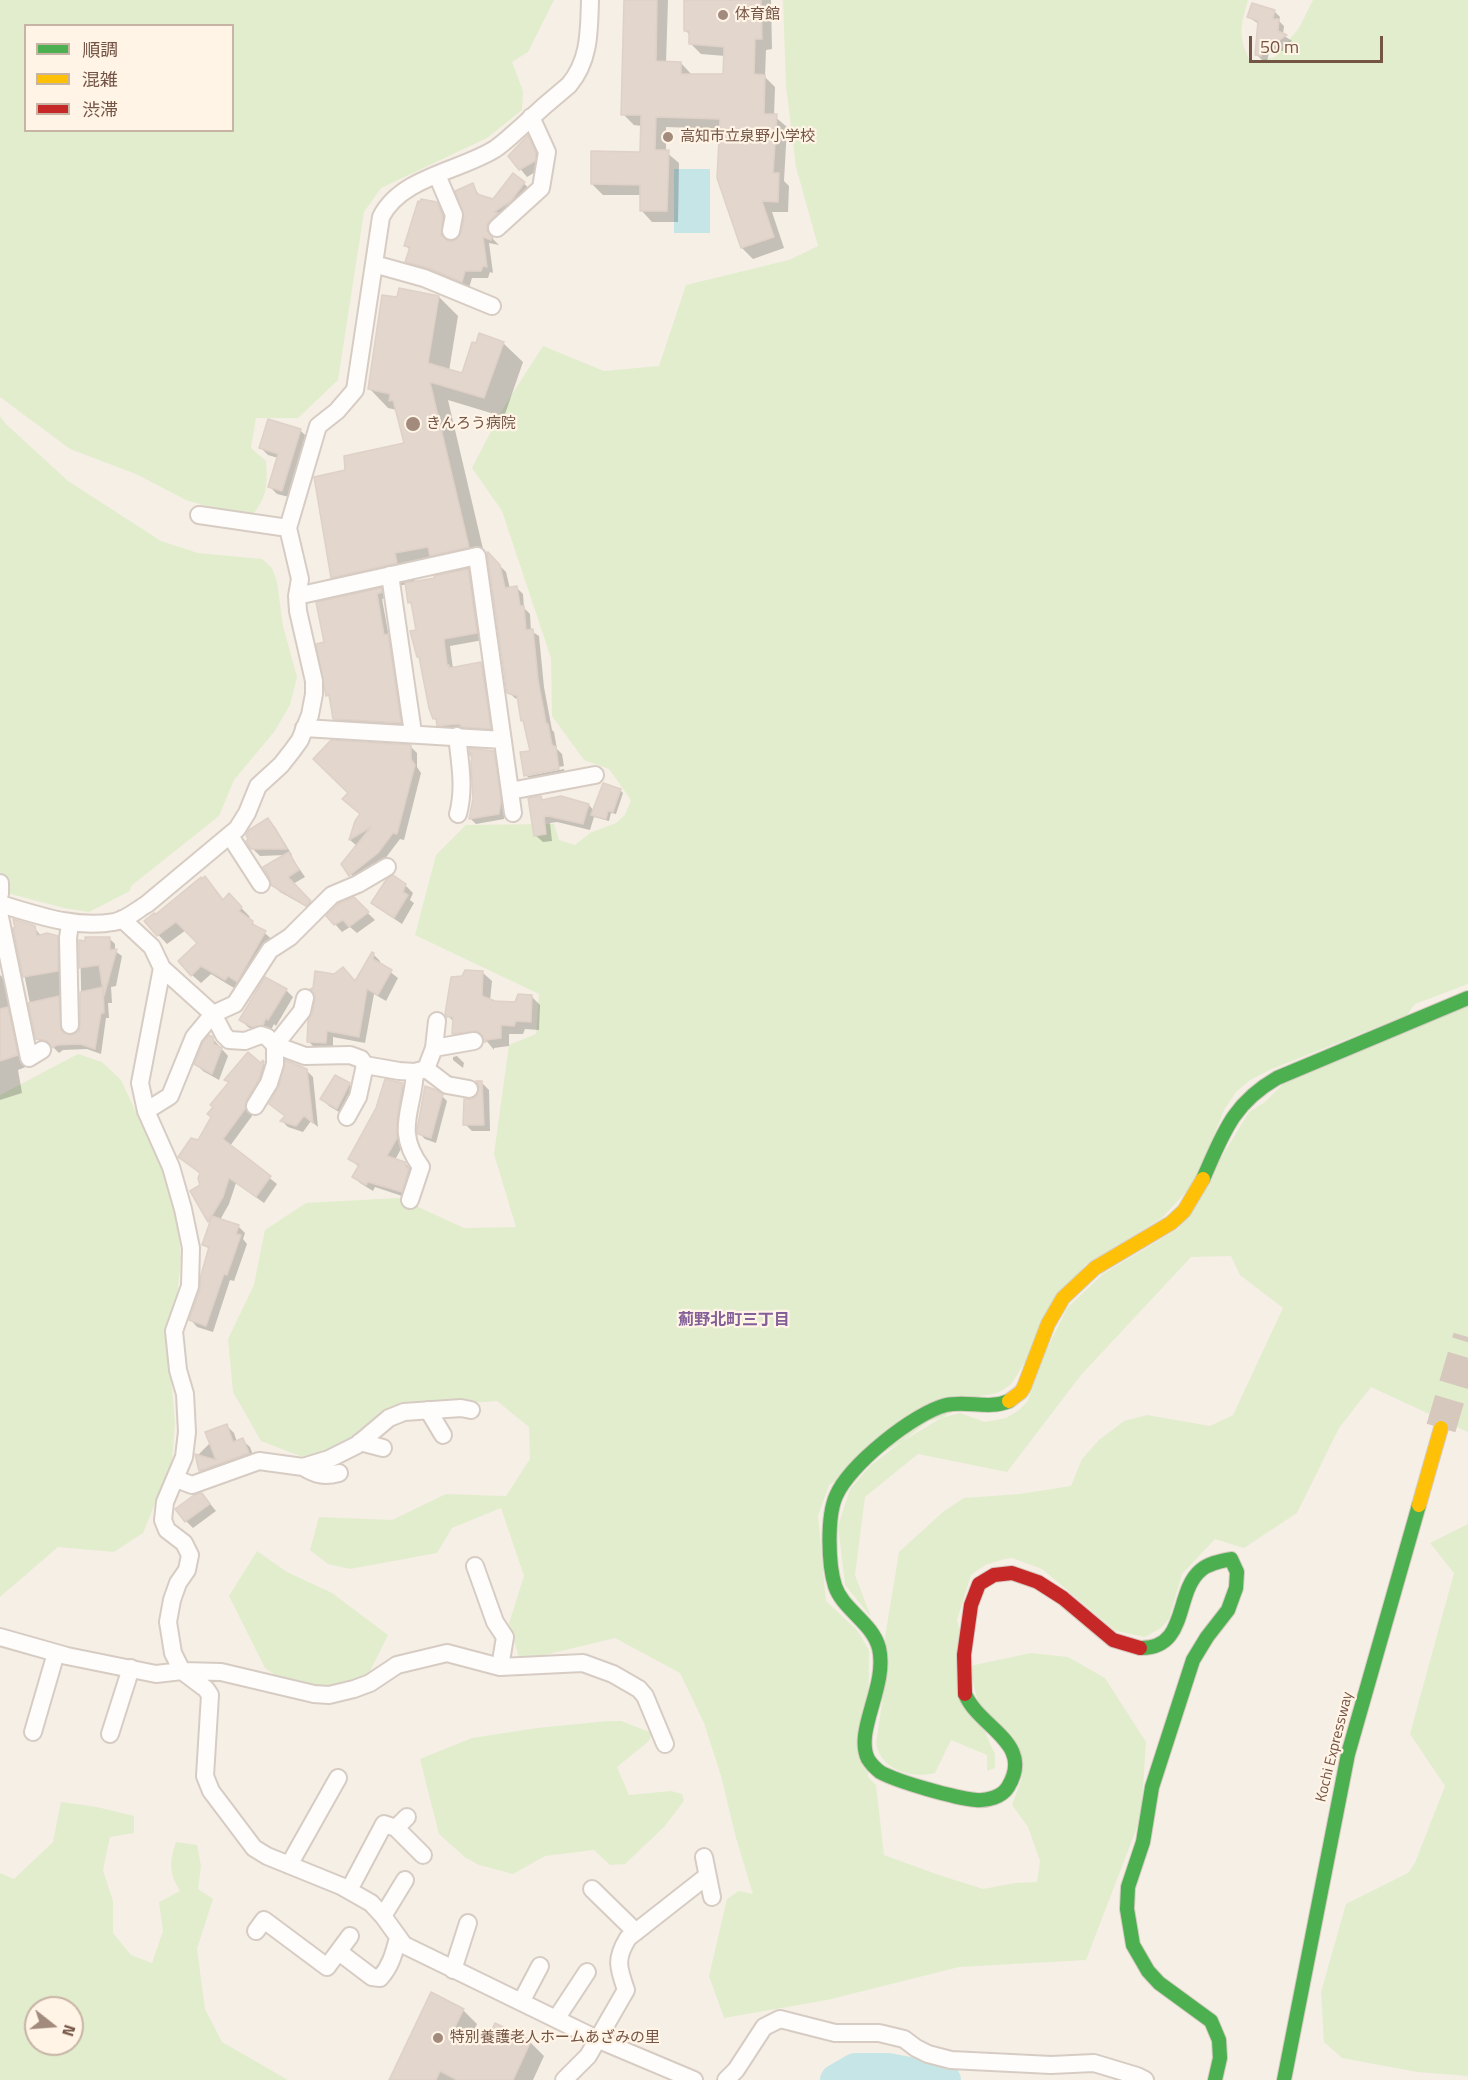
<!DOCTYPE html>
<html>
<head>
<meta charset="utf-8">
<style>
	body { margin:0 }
	#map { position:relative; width:1468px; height:2080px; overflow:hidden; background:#f6efe5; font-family:"Titillium Web","Noto Sans JP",sans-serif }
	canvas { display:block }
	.legend { position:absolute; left:24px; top:24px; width:210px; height:108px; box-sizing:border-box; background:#fff4e5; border:2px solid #c7b4a5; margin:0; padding:8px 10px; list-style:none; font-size:18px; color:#745445 }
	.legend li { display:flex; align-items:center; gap:12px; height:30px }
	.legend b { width:30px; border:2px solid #c7b4a5 }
	.north { position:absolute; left:24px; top:1996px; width:60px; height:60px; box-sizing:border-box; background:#fff4e5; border:2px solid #c7b4a5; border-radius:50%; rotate:107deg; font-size:16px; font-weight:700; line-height:24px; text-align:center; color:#745445 }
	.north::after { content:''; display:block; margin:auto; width:21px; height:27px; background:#a28a7d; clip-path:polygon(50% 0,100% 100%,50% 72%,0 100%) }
	.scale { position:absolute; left:1249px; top:36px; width:134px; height:27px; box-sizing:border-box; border:3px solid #745445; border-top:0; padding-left:8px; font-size:18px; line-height:21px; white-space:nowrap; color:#745445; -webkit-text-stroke:4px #fff4e5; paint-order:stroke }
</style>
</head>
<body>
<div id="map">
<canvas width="1468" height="2080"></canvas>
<ul class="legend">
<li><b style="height:8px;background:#4caf50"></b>順調</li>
<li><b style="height:8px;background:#ffc107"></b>混雑</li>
<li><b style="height:8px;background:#c62828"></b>渋滞</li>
</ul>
<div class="north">N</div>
<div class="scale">50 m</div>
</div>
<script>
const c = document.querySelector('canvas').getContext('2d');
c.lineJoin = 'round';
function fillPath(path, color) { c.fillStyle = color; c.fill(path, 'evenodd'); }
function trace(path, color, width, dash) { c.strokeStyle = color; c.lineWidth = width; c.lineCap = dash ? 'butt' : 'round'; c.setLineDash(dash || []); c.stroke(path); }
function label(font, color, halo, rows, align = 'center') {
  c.font = font + ' "Titillium Web","Noto Sans JP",sans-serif'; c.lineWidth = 4.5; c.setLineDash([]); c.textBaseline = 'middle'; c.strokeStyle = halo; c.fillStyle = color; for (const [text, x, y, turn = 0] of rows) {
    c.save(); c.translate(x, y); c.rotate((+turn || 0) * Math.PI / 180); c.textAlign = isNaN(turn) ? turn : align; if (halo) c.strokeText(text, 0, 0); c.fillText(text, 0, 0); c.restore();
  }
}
fillPath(new Path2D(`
	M0,0H554L528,52L512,62L523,91L522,110L487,138L381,188L364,212L338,380L298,418H256L251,448L266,461C268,488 267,496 250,519L186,500L136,474L70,449L0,397ZM26,26H232V130H26Z
	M783,0H1248C1240,29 1238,34 1250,62L1275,57L1299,28L1313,0H1468V984L1415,1004L1407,1015L1272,1069L1250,1080L1236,1092L1224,1110L1196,1181L1162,1218L1085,1265L1012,1383C1001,1393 993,1395 978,1396L829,1485L818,1516L826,1601L857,1630L869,1650L868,1777L876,1785L884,1855L936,1874L983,1889L1015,1883L1037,1882L1040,1861L1028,1827L1012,1805L1022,1778L974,1699L970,1666L1031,1653L1068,1657L1105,1678L1146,1742L1141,1817L1086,1960L959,1967L827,2000L724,2018L709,1976L727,1899L739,1891L753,1894L736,1838L721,1776L704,1723L680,1673L615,1638L520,1661L509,1623L524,1576L501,1508L452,1528L437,1553L350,1569L328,1564L310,1550L319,1517L392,1520L446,1494L506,1496L530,1459L529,1427L497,1401L427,1406L330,1454L308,1459L261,1441L233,1392L228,1339L254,1285L265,1230L306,1203L399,1198L464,1228L516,1227L494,1154L509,1045L536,1034L539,994L415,935L436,855L466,825L554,824L559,840L575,845L590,833L616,823L625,815L631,800L609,769L584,760L552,716L551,658L502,511L472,468L502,410L543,346L604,371L659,366L686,285L789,260L818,246L796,167L786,86Z
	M0,416L6,424L68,481L161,541L198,553L262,559L272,568L277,582L283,626L297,677L290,705L274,732L234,780L219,816L131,886L130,891L89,912L64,908L7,893L0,871Z
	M1468,1005V1432L1371,1387L1339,1428L1297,1513L1244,1548L1215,1539L1182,1574L1169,1619L1161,1628L1145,1637L1116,1631L1042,1569L1012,1558L1005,1559L985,1565L971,1575L957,1620L987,1737L995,1754V1768L987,1771V1755L951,1740L935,1773C912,1779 881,1770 876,1744L887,1669L885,1637L899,1552L944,1511L964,1498L1020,1494L1071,1486L1082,1459L1099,1440L1124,1421L1147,1415L1210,1426L1233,1415L1283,1308L1240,1275L1231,1256L1191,1257L1081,1375L1007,1472L918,1454L865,1497L855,1575L871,1617L845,1585L838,1526L850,1489L871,1465L929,1421L960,1413L985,1422L1006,1418L1019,1410L1027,1402L1044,1355L1067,1308L1103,1274L1178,1229L1249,1112L1265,1102L1284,1083Z
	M78,1054L102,1062L121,1080L162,1168L177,1218L181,1257L177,1299L168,1320L169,1351L175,1423L172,1462L143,1533L114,1552L58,1547L0,1597V1095Z
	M1468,1524V2076L1417,2072L1342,2058L1324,2042L1321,1992L1346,1904L1408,1873L1415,1863L1445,1786L1410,1734L1454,1573L1430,1543Z
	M257,1551L287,1572L332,1593L388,1635L363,1685L315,1702L265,1668L229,1596Z
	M608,1721H621L652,1733L649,1741L617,1767L629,1795L671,1791L682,1794L684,1801L664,1827L625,1864L610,1865L594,1850L545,1856L513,1874L479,1865L466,1858L439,1834L420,1759L472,1738L537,1728Z
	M61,1802L97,1807L134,1816V1833L110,1837L103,1870L113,1901V1933L131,1955L152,1963L163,1931L159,1902L180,1891C169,1872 169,1862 176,1842L197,1845L201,1866L198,1889L213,1899L197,1949L205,2009L222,2042L288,2080H0V1873L14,1879L53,1842ZM36,2008H72V2044H36Z`), '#e2edce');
fillPath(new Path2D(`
	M674,169H710V233H674Z`), '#c6e5e6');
fillPath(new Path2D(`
	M625,0H668L666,63H681L692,75L725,76V56L701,54L690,43V35L685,30L686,0H771L772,49L766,50L765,77L775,87L774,116L787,127L784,181L789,186L788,212H772L784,248L753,259L742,248L718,177L721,129L666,127V152L679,163L678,222H652L641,210V195H603L592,184L641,154L642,126L634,125L623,114Z
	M1274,11L1280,17L1279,21L1284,26L1283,35L1292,41L1284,47L1283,51L1270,49L1267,61L1262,60L1256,54L1259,24L1248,17Z
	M528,137L535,144L543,162L542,168L527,177L510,156Z
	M514,175L531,190L494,232L493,239L499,245L489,243L493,273L490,272L488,278H472L469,288L413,268L406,261L410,250L406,246L436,203L444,211L449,224L448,243H455L463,234L472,185L481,197L493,201Z
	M439,297L458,316L449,371L463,375L503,343L523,362L504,417L448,400L487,566L468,570L475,577L483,640L450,646L453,669L481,664L488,671L497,735L446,732L434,718L421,659L418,656L417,631L413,606L409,602L407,584L381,590L387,595V598L382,599L389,637L393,641L406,728L341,724L335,719L331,699L328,695L325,643L352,596L333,577L347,471L405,444L397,410L388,408L369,388L399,298ZM443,566L450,574L437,579L415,583L413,572Z
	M300,430L307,437L289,497L277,494L269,486L278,458L268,455L261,448Z
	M488,554L506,572L510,589L517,588L523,594L524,608L530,614L531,631L539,636L544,687L552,730L554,732L557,749L562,754L564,766L528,773V776L564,769L565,775L532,781L526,775L531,752L519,700L515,698L508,692Z
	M410,746L417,753V767L421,773L404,840L400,839L384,860L357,882L343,864L357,846L350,840L357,822Z
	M471,750L493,752L499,758L505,806L504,819L476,824L471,819L474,799L473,757Z
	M620,790L623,793L616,814L611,813L609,821L594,817L590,830L557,822L550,823L552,841L543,842L535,835L541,797L544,801L589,805L594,811Z
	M268,820L275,827L292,855H290L305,877L293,884L317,908L314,911L280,892L273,885L286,855L260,856L252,848Z
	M205,878L224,900L229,895L250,917L248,919L274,941L246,989L237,984L234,988L211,974L201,983L192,975L200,943L186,930L167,944L146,922L157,916Z
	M405,885L413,893L410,900L414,903L402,924L381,910L373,903Z
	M353,899L375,920L357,933L350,927L342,932L335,924Z
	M34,927L41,936L57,937L63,943L66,1036L77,1035L82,1026L80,942L109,938L115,944V951L122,956L116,986L111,987L112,1003H108L109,1018H106L101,1054L87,1049L63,1050L59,1053L52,1046L43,1044L37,1039L15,928Z
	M373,954L380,961V964L398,978L386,1001L374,994L365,1043L333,1037V1050L316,1049L308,1041L356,983Z
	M483,973L492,981L490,1001L516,1004L532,997L540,1005L539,1030L525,1029L523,1034H509V1046L494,1048V1050L485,1039L462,1042L454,1034V1022L448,1016Z
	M0,975L12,986L28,1066L18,1070L22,1093L0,1100Z
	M266,979L286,990L293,997L276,1026L274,1024L270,1032L260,1034L248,1027L241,1020Z
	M213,1039L228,1056L219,1080L203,1071L196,1064Z
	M457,1056L464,1063L463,1068L453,1060V1057Z
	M263,1063L271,1071L252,1108V1116L230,1146L277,1184L264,1203L236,1183L229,1204L220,1220L238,1226L245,1233L243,1239L247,1244L234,1281L230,1280L213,1332L197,1327L191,1320L201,1289L210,1250L204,1244L211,1223L192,1192L202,1185L201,1174L180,1157L199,1142L230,1083L226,1080Z
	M306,1070L313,1077L318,1127L311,1121L303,1132L288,1127L282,1121L286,1117Z
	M335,1077L349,1084L357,1092L344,1115L329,1106L322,1099Z
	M482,1083L489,1090L490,1131H472L465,1124L472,1101L479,1096Z
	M403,1085L409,1091L403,1145L395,1160L405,1163L412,1170L408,1198L375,1187L373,1191L360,1183L354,1177L359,1167L350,1159Z
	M442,1096L447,1101L436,1143L425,1139L419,1133Z
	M227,1426L234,1433L237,1442L242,1440L250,1447L255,1461L207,1478L200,1471L196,1457Z
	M202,1494L216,1511L193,1528L186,1521Z
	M432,1994L463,2010L477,2024L471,2036L487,2044L496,2025L530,2042L544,2056L533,2080H391Z`), '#0003');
trace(new Path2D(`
	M836,2080L855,2069H888L945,2080`), '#c6e5e6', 32);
const building = new Path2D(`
	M624,0H657L656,61L681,62V74H723L724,47L689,44V31H684V0H761L762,39H755L754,74L765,75L764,114H777L773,173H779L778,202L762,201L774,237L741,248L717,178L720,119L656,117L655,150H669L667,211H640V185L591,184V151L640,152L641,115H621Z
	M1252,3L1275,10L1273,19H1279L1278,31L1287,35L1278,41V46L1265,44L1261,56L1255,55L1258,21L1247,17Z
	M528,135L536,153L535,161L519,170L508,156Z
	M513,173L525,182L511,201L494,212L498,213L487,224V231L492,237L491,240L483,237L487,267L483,266L481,271H465L462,282L428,268L405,262L410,247L404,246L418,201L420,202L421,199L437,202L443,216L441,235L448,241H454L461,233L464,217L455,191L473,183L477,194L493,199Z
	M399,288L439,296L428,363L462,373L472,342L476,343L479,333L504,342L484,398L430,382L469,547L430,556L428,547L395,553L397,563L331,578L314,477L345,470L344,456L404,443L393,400L389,401L390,394L368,389L382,295L397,297Z
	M268,419L301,429L282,491L268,487L278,454L259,448Z
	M487,552H488L500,565L505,588L517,586L520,606H524L526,630L533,629L538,680L546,723L548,724L552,745L556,747L559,769L524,776L520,752L530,751L523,720L521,721L517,696L507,693Z
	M468,569L477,633L444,639L447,665H449V668L481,662L491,729L462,727L459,724L437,726L436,718L433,719L429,708L419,657H417L410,631L416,630L411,602L408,603L405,583L435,578L434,576Z
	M381,588L382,592L377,594L384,635L388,634L401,723L333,719L329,695L326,696L316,644L324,642L316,602Z
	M331,740L411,745V759L415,765L397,834L393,833L378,853L349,876L341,864L371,827L349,840L355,821L360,814L342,799L348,793L313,759Z
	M469,748L494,751L501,800L499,814L469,819L473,799L471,764L472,753L470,756Z
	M603,783L621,789L613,812L608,811L606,819L591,815Z
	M541,796L542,800L561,796L589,804L583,824L548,816L544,817L546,834L534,836L528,798Z
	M268,818L279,835L287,849H251L246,841L248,839L246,835L249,830Z
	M289,852L299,870L288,877L311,901L306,906L271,885L270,879L263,867Z
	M393,875L406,884L403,892L408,895L394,918L371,903L386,880Z
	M205,876L223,900L229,893L242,907L239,911L253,921L252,924L266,931L237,982L228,976L225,980L201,966L191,976L178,961L197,943L176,922L157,936L144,921L154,913L156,914L201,877L202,879Z
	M354,897L369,912L349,927L343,920L334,925L326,916L338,904Z
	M13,919L35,926L37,936L47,933L58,936V971L23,977L13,928H15Z
	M85,937H110V950L117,949L104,996L99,965L79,968V940L85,941Z
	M372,952L374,953L373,959L392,970L378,995L367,989L359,1037L327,1031L326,1043L307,1042L308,1020L312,1014L315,1000V994L310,989L313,988L315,971L334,974L343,967L355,981Z
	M465,970L483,971L482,996L495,1001L515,1002L518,994L532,995L531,1022L516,1021L514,1026L501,1025V1038L486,1040V1042H484L482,1035L477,1031L452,1034L453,1017H447L445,1014L451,977L462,976Z
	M265,977L287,989L268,1020L266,1018L263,1025L252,1027L239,1020Z
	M103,987L104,1013H101L95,1049L80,1044L57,1045L52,1048L47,1041L36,1039L28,1003L59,996L61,1030L66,1034L71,1035L79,1031L80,1025V992Z
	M8,1007L18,1055L0,1061V1009Z
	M209,1035L213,1037L214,1044L222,1048L212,1074L194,1064L203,1042Z
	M248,1052L261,1063L263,1060L264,1062L259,1079L246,1101L245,1109L223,1139L271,1176L256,1197L229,1178L223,1197L208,1222L190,1191L200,1185L198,1178L200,1173L178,1157L191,1138L198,1140L211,1117L207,1114L213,1107L210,1105L229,1082L224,1080Z
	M285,1060L307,1069L313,1123L304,1116L296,1126L280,1121L285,1116L269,1104L279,1086Z
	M335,1075L350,1083L337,1109L320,1099Z
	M385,1079L403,1083L397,1119V1138L387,1156L405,1162L406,1167L409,1168L402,1192L368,1182L366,1185L352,1177L359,1165L348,1159L376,1108Z
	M476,1081H482L484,1125H463L464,1099H472L477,1095L479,1086Z
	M425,1086L434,1089L443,1094L431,1138L418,1134L417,1130Z
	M212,1216L239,1225L236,1234L241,1235L227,1275L224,1274L206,1326L189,1320L200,1289L201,1275L209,1247L202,1245Z
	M227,1424L233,1442L243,1438L249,1453L199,1471L195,1454L216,1460L205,1432Z
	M202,1493L210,1504L185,1522L175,1509L194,1495Z
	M431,1992L464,2009L455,2027L486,2042L495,2023L531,2041L513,2080H457L440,2071L436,2080H389Z`);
fillPath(building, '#e2d6cd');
trace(building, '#dfd1c7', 1.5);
trace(new Path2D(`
	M1441,1428L1468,1337`), '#d6c8bd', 30, [30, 15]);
const street = new Path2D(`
	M437,175L454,215L451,231
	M497,228L541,188L547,152L531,117
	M374,264L424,278L492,306
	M199,515L288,528
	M390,575L413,733
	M297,596L477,556L513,813
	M304,728L503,740
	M457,736C460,763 465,788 458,814
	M510,791L595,775
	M230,836L261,884
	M0,883V894
	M0,904C38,915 75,929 114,922C126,920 137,910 147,904L237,829L247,813L258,786L281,765L292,751L300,740L310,715L314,694V681L298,611L297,596L300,579L288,528L318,426L337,411L355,390L381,217C401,177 460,171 495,149C504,143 512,135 520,128C536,113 552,99 569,85C590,60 589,31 590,0
	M0,917L29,1058L42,1050
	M122,919L152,947L162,968L213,1014L224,1035L229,1040L245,1041L261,1035L267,1037L275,1045L305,1056L350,1055L361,1059L365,1065L399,1071L415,1072L426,1069L434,1048L474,1041
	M70,924L68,938L70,1025
	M162,968L140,1083L146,1111L171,1167L183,1209L191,1248L190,1286L174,1331L178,1370L185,1394L187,1432L184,1457L165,1502L163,1520L167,1530L184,1543L190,1555L187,1570L178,1583L172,1600L168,1622L173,1653L182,1671L206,1689L210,1695L205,1776L211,1791L254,1848L267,1856L341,1886L371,1903L383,1916L404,1945L599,2040L694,2080
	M434,1048L437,1021
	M426,1069L447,1085L469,1089
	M255,1106L269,1083L275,1064V1045L302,1011L305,998
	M146,1111L170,1096L194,1037L213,1014L235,1004L270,950L290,937L332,895L358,884L387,867
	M347,1117L358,1097L365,1065
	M410,1200L421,1167C394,1130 413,1111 415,1072
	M428,1410L443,1435
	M360,1442L383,1448
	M303,1467C316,1475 324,1477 339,1473
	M176,1479L192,1485L259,1461L303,1467L329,1459L357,1445L389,1418L404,1412L461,1408L471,1410
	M475,1566L495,1622L505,1637L500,1667
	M0,1637L67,1656L156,1674L182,1671L221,1672L314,1694L329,1695L354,1689L370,1683L397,1665L447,1653L500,1667L583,1663L613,1674L639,1689L645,1696L665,1744
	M33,1732L56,1653
	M110,1734L131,1668
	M396,1828L407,1817
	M704,1857L712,1897
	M289,1865L338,1778
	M592,1889L636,1932
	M349,1890L384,1824L396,1828L423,1855
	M383,1916L405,1880
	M256,1931L264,1920L327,1967L350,1936
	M339,1952L372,1977L380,1978C391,1966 394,1953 398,1938
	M453,1970L468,1923
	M521,2002L540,1966
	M556,2019L587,1972
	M564,2080L588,2056L626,1990C618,1967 615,1959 628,1938L707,1876
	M726,2080L736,2070L764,2027L780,2019L835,2033H879L904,2039L916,2048L928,2054L951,2060L1051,2065L1094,2063L1137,2076L1145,2080`);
const fast = new Path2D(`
	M1203,1179C1223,1134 1232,1104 1277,1078L1468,998
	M1140,1648C1189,1649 1174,1592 1201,1570C1209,1563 1221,1561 1231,1559L1237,1572L1236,1588L1228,1610L1207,1637L1193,1660L1152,1787L1143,1842L1128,1887L1127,1909L1133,1945L1148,1971L1159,1983L1211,2021L1219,2040L1220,2058L1215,2080
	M965,1694C979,1728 1035,1743 1008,1787C1002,1797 987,1801 976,1800C955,1798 898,1782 880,1772C875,1768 871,1764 868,1759C854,1731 888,1686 879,1648C872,1622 843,1610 835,1586C828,1564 827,1516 836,1496C849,1465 914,1413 946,1405C967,1400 989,1410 1009,1401
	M1284,2080L1348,1754L1419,1505`);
const slow = new Path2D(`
	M1009,1401L1021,1392L1024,1387L1048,1324L1063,1298L1095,1268L1171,1223L1184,1211L1203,1179
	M1419,1505L1441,1428`);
const jam = new Path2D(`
	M965,1694L964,1655L971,1605L979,1584L994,1575L1012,1573L1038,1582L1063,1598L1113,1640L1140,1648`);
trace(street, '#d7ccc3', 20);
trace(fast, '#d6cbc2', 16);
trace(slow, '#d6cbc2', 16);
trace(jam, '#d6cbc2', 16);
trace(street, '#fefdfb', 16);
trace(fast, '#4caf50', 14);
trace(slow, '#ffc107', 14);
trace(jam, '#c62828', 14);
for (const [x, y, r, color] of [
	[723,15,6,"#a28a7d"],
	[668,137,6,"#a28a7d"],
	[413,424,8,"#a28a7d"],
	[438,2038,6,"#a28a7d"]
]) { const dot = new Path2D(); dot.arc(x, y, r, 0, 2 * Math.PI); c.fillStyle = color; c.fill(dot); trace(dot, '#fff4e5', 2); }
label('15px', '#745445', '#fff4e5', [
	["体育館",735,15],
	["高知市立泉野小学校",680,137],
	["きんろう病院",426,424],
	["特別養護老人ホームあざみの里",450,2038]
], 'left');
label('15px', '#745445', '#fff4e5', [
	["Kochi Expressway",1335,1747,-76]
]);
label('bold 16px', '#836098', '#fff4e5', [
	["薊野北町三丁目",734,1321]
]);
</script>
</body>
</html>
